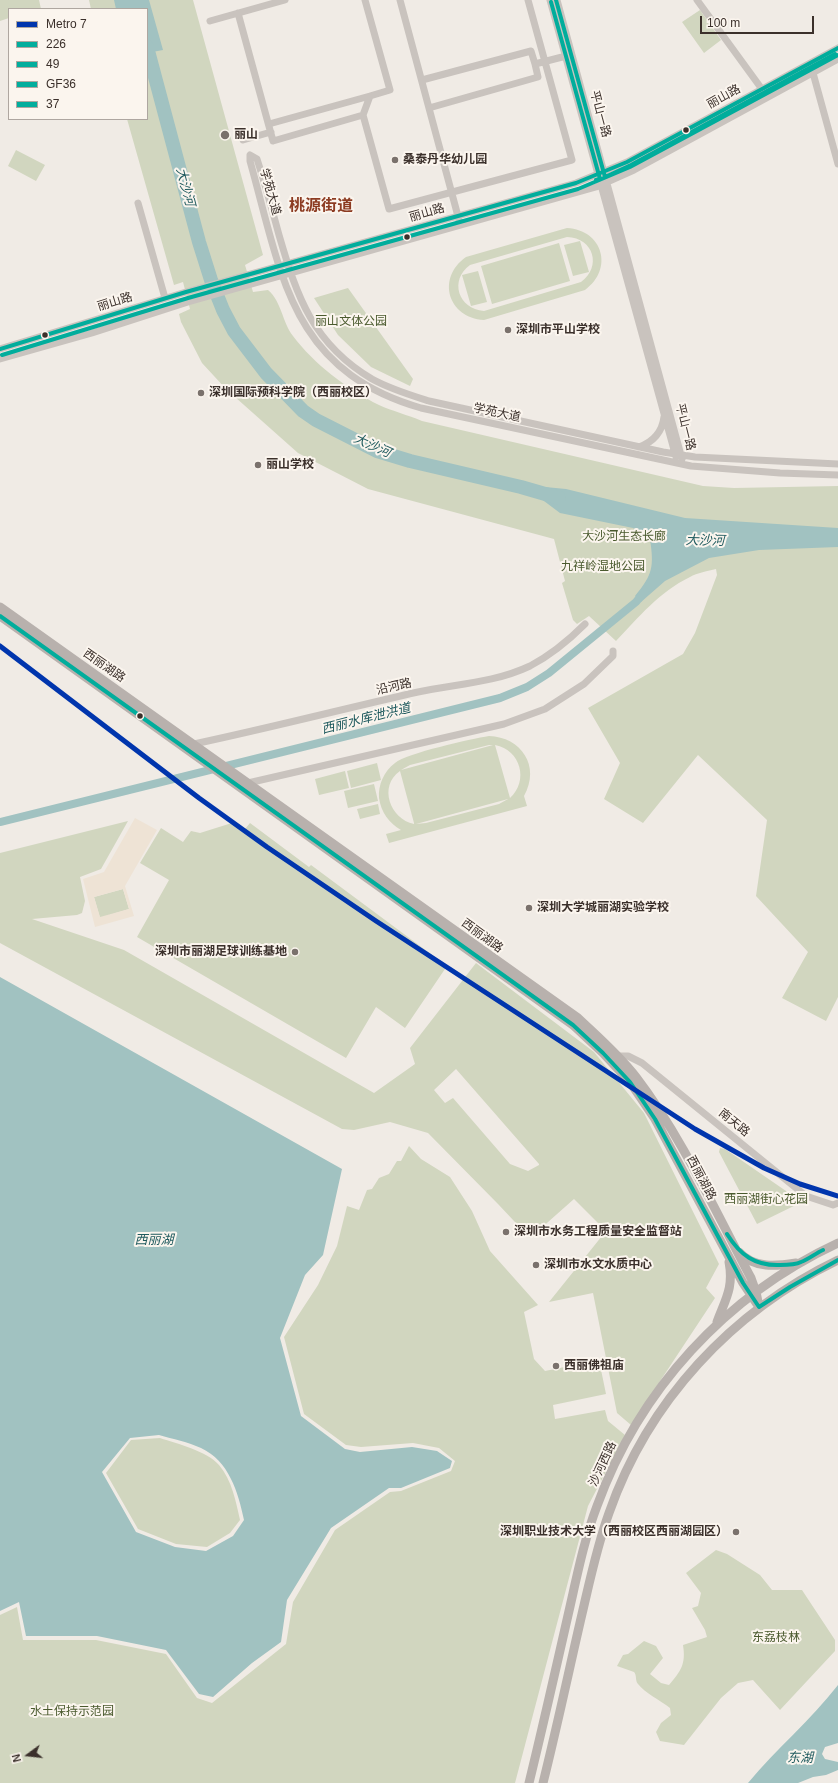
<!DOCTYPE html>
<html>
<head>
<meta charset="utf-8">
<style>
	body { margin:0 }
	#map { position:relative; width:838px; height:1783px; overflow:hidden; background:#f0ebe5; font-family:Arial,sans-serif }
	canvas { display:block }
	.legend { position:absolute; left:8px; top:8px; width:140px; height:112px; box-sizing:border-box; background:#fbf5ee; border:1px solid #aea6a0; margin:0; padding:5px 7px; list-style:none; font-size:12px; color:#3b302b }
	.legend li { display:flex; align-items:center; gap:8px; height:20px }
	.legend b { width:20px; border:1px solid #aea6a0 }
	.north { position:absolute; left:8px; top:1735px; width:40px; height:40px; -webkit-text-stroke:3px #fbf5ee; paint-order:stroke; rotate:255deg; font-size:11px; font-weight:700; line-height:16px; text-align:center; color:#3b302b }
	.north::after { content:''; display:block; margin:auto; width:14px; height:18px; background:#3b302b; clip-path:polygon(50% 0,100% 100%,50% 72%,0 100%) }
	.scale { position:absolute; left:700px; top:16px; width:114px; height:18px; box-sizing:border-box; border:2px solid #3b302b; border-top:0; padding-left:5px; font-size:12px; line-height:14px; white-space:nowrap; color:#3b302b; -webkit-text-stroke:3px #fbf5ee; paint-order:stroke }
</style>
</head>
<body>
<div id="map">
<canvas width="838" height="1783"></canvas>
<ul class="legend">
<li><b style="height:5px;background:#0035ad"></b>Metro 7</li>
<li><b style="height:5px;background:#01ad9c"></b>226</li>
<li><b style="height:5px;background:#01ad9c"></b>49</li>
<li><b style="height:5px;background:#01ad9c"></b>GF36</li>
<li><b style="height:5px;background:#01ad9c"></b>37</li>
</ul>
<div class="north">N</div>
<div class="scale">100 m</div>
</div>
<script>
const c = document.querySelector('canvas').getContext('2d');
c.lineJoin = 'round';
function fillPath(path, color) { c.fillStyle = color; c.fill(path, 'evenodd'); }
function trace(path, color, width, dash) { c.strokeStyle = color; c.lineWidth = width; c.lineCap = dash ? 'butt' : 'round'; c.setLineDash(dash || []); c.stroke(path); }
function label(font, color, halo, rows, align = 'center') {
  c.font = font + ' Arial,"Noto Sans SC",sans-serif'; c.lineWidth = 4; c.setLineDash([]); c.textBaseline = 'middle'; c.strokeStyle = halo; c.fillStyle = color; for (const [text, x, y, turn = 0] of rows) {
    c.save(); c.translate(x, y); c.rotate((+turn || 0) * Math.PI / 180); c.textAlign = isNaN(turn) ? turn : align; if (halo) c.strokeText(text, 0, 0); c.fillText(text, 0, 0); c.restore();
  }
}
fillPath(new Path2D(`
	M0,0H39L41,9H9V18L0,21Z
	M89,0H193L263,255L245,265L253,292L268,290C282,302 282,322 293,336C314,364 347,389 379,405C392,411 408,415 422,421L703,486L734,488L838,486V997L826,1021L782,998L808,952L756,896L767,820L698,755L643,823L604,799L620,763L588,708L683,654L695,633L717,575L716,569C708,571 697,573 690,577C659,592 639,617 616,641L589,616L577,624L573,620L562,583L565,581L554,539L368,489L298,453L226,389L202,363L181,322L179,314L190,309L183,282L174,285L127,119H147V9H91Z
	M700,10L721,40L704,53L682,22Z
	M16,150L45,165L36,181L8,166Z
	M567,228C603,230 614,269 585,290L484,320C448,318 436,278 466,257ZM567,237C594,238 602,267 581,282L484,311C458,309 449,280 470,265Z
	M580,241L589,272L573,276L564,245Z
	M559,243L570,281L492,304L481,266Z
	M478,271L487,302L471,306L462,275Z
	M348,288L413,379L410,386L371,367L338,335L314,298Z
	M489,736C521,737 541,766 524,796L527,806L389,843L386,834L401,830C389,823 381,812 379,798C378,785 384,771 395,763C407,753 471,739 489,736ZM489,745H493L401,770L410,765ZM495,745C521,750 529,781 510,798ZM400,771L414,823V824C390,819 378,786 400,771ZM508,799L499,804L426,823L416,824Z
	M377,763L381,780L351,788L347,771Z
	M345,771L349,788L319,795L315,779Z
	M374,784L378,801L348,808L344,791Z
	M378,804L380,814L360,819L357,809Z
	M128,821L101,869L80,877L85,901L82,913L77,915L32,919L124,950L374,1093L415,1064L410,1048L476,963L594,1052L644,1113L719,1264L706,1288L715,1298L631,1425L617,1413L593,1293L549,1302L606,1231L574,1199L530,1238L498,1204L428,1133L390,1122L354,1130L342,1129L0,943V853ZM456,1069L539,1164V1165L528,1171L510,1164L453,1098L445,1103L434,1090Z
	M235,822L245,829L250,823L309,867L311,865L447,966L405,1028L376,1007L346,1058L137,937L169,880L140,863L161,828L183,842L191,831L200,833Z
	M123,889L129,909L100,918L94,897Z
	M409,1146L421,1159L450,1177L472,1211L490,1251L538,1305L524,1312L534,1359L545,1371L599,1360L606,1394L553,1405L555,1419L605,1410L608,1421L625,1435L588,1506L515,1783H0V1615L17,1607L23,1640H96L166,1654L197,1698L212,1703L286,1644L293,1602L335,1530L390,1492L401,1491L451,1471L455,1461L439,1448L413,1443L361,1447L346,1445L304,1414L284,1337L318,1285L337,1246L347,1206L359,1210L367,1190L372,1189L379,1178L389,1174L397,1161H401Z
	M720,1148L725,1149L802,1202L757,1224L719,1152Z
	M160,1438C178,1444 207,1451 219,1465C232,1480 236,1502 240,1520L230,1533L207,1547L176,1544L138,1529L106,1473L131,1440Z
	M716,1550L727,1554L760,1575L772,1590H802L835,1640V1651L780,1710L753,1680L738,1683L721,1698L684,1745L660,1741L656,1732L661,1723L671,1715L670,1708C660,1700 645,1693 638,1684C635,1681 637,1675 634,1672L617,1666L623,1655L628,1654L644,1641L656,1646L663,1658L650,1674L661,1683L669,1685C681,1671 686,1664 683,1645L707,1637L705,1630L692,1608L698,1606L701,1593L686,1573Z`), '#d1d6bf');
fillPath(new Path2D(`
	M135,818L157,830L125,886L134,916L95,927L83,879L104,872ZM123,889L129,909L100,917L94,897Z`), '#eee3d5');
fillPath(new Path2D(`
	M114,0H149L163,50L147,53V9H116Z
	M545,487L566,489L685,518L838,528V547L759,550L709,558L665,581L641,602L635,596C653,574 654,567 650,539L633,528L560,513L540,498L541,490Z
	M0,977L342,1169L323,1255L305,1275L280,1338L301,1416L345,1449L360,1452L412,1447L437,1451L452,1461L450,1468L401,1488H389L331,1528L287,1600L281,1642L252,1663L213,1697L199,1694L166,1650L97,1636H26L19,1602L0,1611ZM159,1435C173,1439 188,1442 201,1448C229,1461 238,1492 244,1520L233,1536L206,1551L175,1547L136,1532L102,1472L130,1438Z
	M838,1685V1743L825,1747L822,1754L825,1759L838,1762V1770L826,1775L813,1777L798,1783H748C776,1749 811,1720 838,1685Z`), '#a1c2c1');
trace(new Path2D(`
	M0,822L500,698L527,687L549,673L636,602L645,591`), '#a1c2c1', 8);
trace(new Path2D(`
	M147,47L199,242L211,280L223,310L234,331L266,373L303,411L316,420L377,451L410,461L521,487L559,498`), '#a1c2c1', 14);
trace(new Path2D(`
	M400,0L459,220
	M550,0L676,457
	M557,0L682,459
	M697,0L764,92
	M238,13L273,141L363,115L370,96L390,90L365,0
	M210,21L285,0
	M813,73L838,164
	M422,80L531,51L535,64
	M429,108L538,77L535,64L570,55
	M363,115L389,209L572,160L528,0
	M269,124L370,96
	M243,140L271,132
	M138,203L165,298
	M0,349L186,292L576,183L627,162L838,48
	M0,359L92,333L188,302L596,187L634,170L838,59
	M639,447C653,442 662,433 664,417
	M838,464L695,457L663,452L429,401C410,395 390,389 372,379C313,344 297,297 279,235C272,209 265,184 257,159L250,155V161C282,275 290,370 421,408L691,466L780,473L838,475
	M194,744C269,728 343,709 418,692C456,684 494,683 530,666C551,655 569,640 585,624
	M248,783L504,724L545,709L584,684L613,656V651
	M617,1056H628L642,1063L806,1196L833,1205L838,1203`), '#c9c3be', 7);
trace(new Path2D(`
	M0,607L578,1018C598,1037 619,1055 636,1077C682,1137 715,1211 751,1278L756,1292L759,1307
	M0,616L573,1025L603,1053L630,1082L655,1119L743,1283L757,1304
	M739,1252C754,1269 777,1266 796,1263
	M717,1322C725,1300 734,1288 729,1262
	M529,1783C543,1726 556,1668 569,1611C577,1576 584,1540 597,1506C639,1390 726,1295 838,1243
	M543,1783C557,1727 569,1670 582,1614C590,1580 597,1546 609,1513C648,1401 732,1311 838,1260`), '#b8b1ad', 9);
trace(new Path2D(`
	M0,616L573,1025L603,1053L630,1082L655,1119L743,1283L759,1307L790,1287L838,1260
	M727,1234C740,1255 755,1266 780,1265C787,1265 795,1265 801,1262C809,1259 816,1253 823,1250`), '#01ad9c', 4);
trace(new Path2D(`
	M0,349L186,292L576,183L627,162L838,48`), '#01ad9c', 4);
trace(new Path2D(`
	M551,2L600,179L596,180
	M2,355L188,298L578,189L630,167L838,55`), '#01ad9c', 4);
trace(new Path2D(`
	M556,0L605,177L631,165L835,54`), '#01ad9c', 4);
trace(new Path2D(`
	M0,646L199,798L267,847L376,921L695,1129L764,1168L800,1184L838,1196`), '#0035ad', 5);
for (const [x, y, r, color] of [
	[686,130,3.5,"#3b302b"],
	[225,135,5,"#7a716c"],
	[395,160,4,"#7a716c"],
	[407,237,3.5,"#3b302b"],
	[508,330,4,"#7a716c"],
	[45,335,3.5,"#3b302b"],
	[201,393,4,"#7a716c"],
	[258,465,4,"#7a716c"],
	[140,716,3.5,"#3b302b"],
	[529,908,4,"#7a716c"],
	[295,952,4,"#7a716c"],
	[506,1232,4,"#7a716c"],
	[536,1265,4,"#7a716c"],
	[556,1366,4,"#7a716c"],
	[736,1532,4,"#7a716c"]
]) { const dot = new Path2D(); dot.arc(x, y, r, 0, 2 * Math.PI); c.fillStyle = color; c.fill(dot); trace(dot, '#fbf5ee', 1.5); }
label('12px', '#3b302b', '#fbf5ee', [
	["丽山路",724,97,-29],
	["平山一路",600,114,75],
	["学苑大道",270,192,74],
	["丽山路",427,213,-16],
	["丽山路",115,302,-17],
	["学苑大道",497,413,12],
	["平山一路",685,427,76],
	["西丽湖路",104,666,35],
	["沿河路",394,687,-13],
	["西丽湖路",482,936,36],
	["南天路",734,1123,39],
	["西丽湖路",701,1178,62],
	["沙河西路",603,1464,-65]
]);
label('bold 12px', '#3b302b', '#fbf5ee', [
	["丽山",234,135],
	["桑泰丹华幼儿园",403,160],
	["深圳市平山学校",516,330],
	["深圳国际预科学院（西丽校区）",209,393],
	["丽山学校",266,465],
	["深圳大学城丽湖实验学校",537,908],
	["深圳市丽湖足球训练基地",287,952,"right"],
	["深圳市水务工程质量安全监督站",514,1232],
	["深圳市水文水质中心",544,1265],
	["西丽佛祖庙",564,1366],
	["深圳职业技术大学（西丽校区西丽湖园区）",728,1532,"right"]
], 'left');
label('12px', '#4a5a2e', '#fbf5ee', [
	["丽山文体公园",351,322],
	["大沙河生态长廊",624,537],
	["九祥岭湿地公园",603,567],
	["西丽湖街心花园",766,1200],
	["东荔枝林",776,1638],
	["水土保持示范园",72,1712]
]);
label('italic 13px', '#1f5a5e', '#fbf5ee', [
	["大沙河",185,187,75],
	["大沙河",372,446,24],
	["大沙河",705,541,1],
	["西丽水库泄洪道",366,719,-14],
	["西丽湖",154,1240],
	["东湖",800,1758]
]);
label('bold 16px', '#8c3b22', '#fbf5ee', [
	["桃源街道",321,207]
]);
</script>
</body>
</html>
